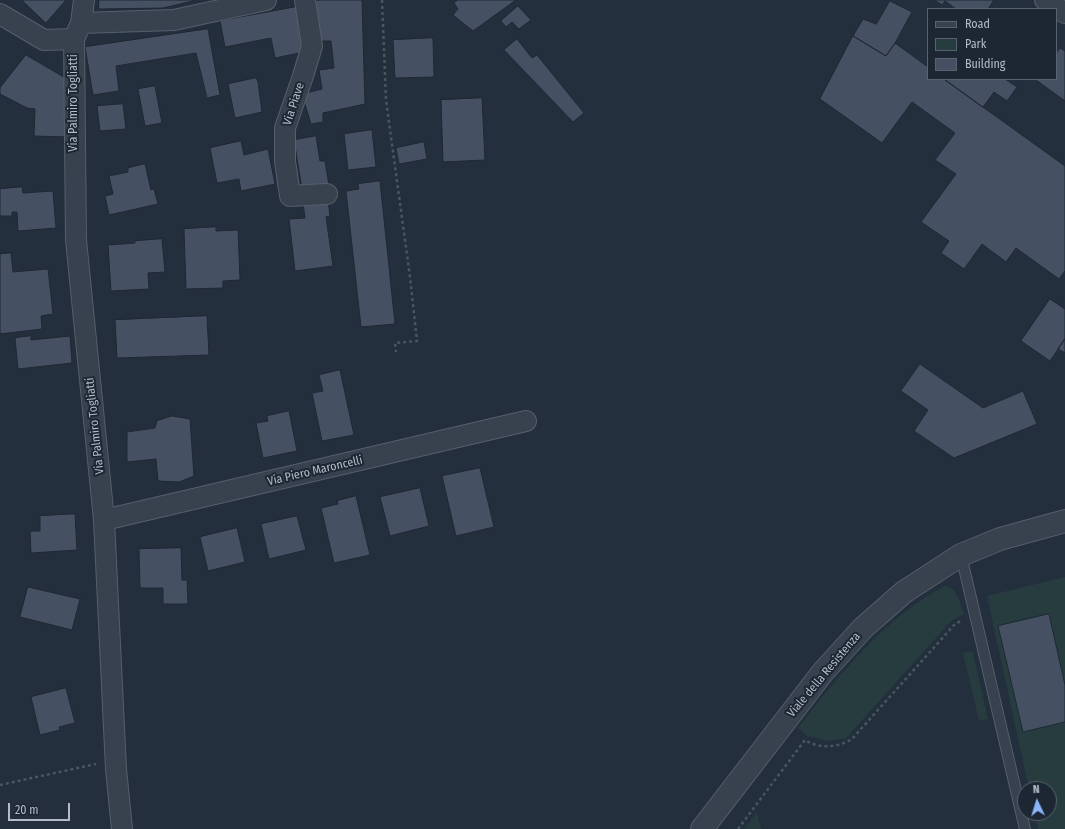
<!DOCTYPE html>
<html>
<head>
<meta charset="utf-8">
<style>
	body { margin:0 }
	#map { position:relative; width:1065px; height:829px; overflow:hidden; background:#242f3e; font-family:"Fira Sans Condensed",sans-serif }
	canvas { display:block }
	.legend { position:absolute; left:927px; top:8px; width:130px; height:72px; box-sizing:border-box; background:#1d2633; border:1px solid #59626f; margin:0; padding:5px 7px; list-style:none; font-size:12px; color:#b4bcc9 }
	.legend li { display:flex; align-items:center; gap:8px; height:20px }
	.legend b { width:20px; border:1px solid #59626f }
	.north { position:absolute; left:1017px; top:781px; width:40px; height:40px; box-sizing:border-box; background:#1d2633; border:1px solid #59626f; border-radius:50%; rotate:356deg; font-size:11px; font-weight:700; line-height:16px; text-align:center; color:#b4bcc9 }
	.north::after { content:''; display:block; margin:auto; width:14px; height:18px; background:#8ab4f8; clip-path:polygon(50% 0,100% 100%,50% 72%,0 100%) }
	.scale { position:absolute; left:8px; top:803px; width:62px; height:18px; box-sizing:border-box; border:2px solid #b4bcc9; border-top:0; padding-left:5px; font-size:12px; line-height:14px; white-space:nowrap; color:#b4bcc9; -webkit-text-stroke:3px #1d2633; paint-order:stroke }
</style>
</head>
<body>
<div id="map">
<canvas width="1065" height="829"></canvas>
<ul class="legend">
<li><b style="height:5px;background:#38414e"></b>Road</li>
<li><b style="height:11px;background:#263c3f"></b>Park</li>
<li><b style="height:11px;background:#455162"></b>Building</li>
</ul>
<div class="north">N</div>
<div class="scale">20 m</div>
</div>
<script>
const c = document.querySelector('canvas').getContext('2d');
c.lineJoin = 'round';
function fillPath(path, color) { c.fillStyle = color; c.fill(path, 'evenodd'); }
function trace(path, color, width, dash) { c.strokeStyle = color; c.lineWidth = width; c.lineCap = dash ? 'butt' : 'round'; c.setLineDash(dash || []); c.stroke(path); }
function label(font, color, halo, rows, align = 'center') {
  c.font = font + ' "Fira Sans Condensed",sans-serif'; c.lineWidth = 4; c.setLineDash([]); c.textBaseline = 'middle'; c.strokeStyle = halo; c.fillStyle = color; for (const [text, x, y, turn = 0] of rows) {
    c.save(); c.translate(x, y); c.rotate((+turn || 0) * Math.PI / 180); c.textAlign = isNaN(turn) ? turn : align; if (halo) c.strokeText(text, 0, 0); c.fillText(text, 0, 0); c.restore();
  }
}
fillPath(new Path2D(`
	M1065,577V829H1038L1035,813H1049V789H1029L987,596Z
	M945,586C958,588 960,604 964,614L952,620L846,738L829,741L807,736L798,728C830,686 864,644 906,611C919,602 931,593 945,586Z
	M971,651L973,653L988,719L979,721L963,653Z
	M757,812L761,829H744Z`), '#263c3f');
const building = new Path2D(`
	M22,0H66L46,23Z
	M99,0H193V1L163,8L99,9Z
	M322,0H362L365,104L323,113V122L311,124L302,94L322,89L319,70L334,68L331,41H314L310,1Z
	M458,0H516L473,31L453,15L458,9L454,3Z
	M936,0H994L988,9H956L945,1L942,5L936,1Z
	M890,1L912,12L895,43L886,56L853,36L863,19L876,24Z
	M301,6L309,51L275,58L271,38L225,47L220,21Z
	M518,6L531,20L519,29L512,22L506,27L501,21Z
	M208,29L220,95L207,98L196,53L116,66L119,91L93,95L85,47Z
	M853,36L886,56L895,43L928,67V79H944L1065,166V271L1059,279L1016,248L1006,262L982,244L964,269L941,253L949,241L921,222L956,174L935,160L955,133L912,102L882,143L820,99Z
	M433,38L434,77L395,78L393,40Z
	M517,39L532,58L537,55L584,113L573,122L504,50Z
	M1060,48L1065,51V101L1036,80L1037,79H1056V54Z
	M26,55L69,80L67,137L34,136L35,109L27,108L0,94V88Z
	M256,78L258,82L262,112L235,118L228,84Z
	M944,79H1005L1017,87L1007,101L994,92L983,107Z
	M155,86L162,123L145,126L138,89Z
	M482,98L485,160L443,162L441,100Z
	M123,104L126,129L100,131L97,106Z
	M372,130L376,167L348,170L344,134Z
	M316,136L320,161H325L329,185L302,189L294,140Z
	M241,141L244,155L268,149L275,184L241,191L239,179L217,183L210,148Z
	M424,142L427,159L399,164L396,148Z
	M145,164L151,190L154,189L158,204L109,215L105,196L113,194L109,176L128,172V168Z
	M380,181L395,324L361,327L346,191L359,189L358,184Z
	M22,187L23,193L53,191L56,228L18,231L17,212H12V216H0V189Z
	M328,200L330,216L326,217L333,266L295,271L289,219L305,218L303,203Z
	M216,227V231L238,230L240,280L223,281V288L186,289L184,229Z
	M162,239L165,272L148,273L149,289L111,291L108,245L135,243V241Z
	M11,253L13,272L48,269L53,314L41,316L42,329L0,334V254Z
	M1050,299L1065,309V339L1050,361L1021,341Z
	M207,316L209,355L117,358L115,320Z
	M31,336V340L70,336L72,363L18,369L15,338Z
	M1065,339V353L1058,349Z
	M920,364L983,408L1023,391L1037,424L954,458L914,431L928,410L901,391Z
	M340,370L354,435L322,441L312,393L323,391L319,375Z
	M289,411L297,451L263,458L256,423L268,421L267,416Z
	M172,416L190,419L194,476L179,482L158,481L156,459L127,462V432L155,428L157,421Z
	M480,468L494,527L456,536L442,476Z
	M420,488L429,526L390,536L380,497Z
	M356,496L370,555L334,563L321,508L338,504L337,501Z
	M75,514L77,550L31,553L30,531H40V516Z
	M297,516L306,550L269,559L261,524Z
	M237,528L245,562L208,571L200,537Z
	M181,548L182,580H187L188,604H163V588H140L139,549Z
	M28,587L80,599L72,630L20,617Z
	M1049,614L1065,685V722L1023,732L998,626Z
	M66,688L75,723L59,727L60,730L40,735L31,697Z`);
fillPath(building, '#455162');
trace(building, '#1f2835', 1);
const service = new Path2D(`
	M961,555L1025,829`);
const minor = new Path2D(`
	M84,0L81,23L74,39L76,240L104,520L116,769L122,829
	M305,0L312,46L303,76L285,128V161L290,196L327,194
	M1045,0L1065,13
	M0,14L44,40L74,39
	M81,23L174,20L266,0
	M104,520L526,421`);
const tertiary = new Path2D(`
	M702,829L823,672L863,628L904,592L961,555L1000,539L1065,521`);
trace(service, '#565f6c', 12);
trace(minor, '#565f6c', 22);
trace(tertiary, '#565f6c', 24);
trace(new Path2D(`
	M382,0L386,100L410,277L417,341L395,343L396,352
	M0,785L96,764
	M738,829L805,740C819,749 838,748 852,739L955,624L961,621`), '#44595c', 2.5, [3, 3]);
trace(service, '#38414e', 10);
trace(minor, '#38414e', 20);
trace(tertiary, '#38414e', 22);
label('12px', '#b4bcc9', '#1d2633', [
	["Via Palmiro Togliatti",74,103,-90],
	["Via Piave",294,104,-72],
	["Via Palmiro Togliatti",95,426,-96],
	["Via Piero Maroncelli",315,471,-13],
	["Viale della Resistenza",824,675,-50]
]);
</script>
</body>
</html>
